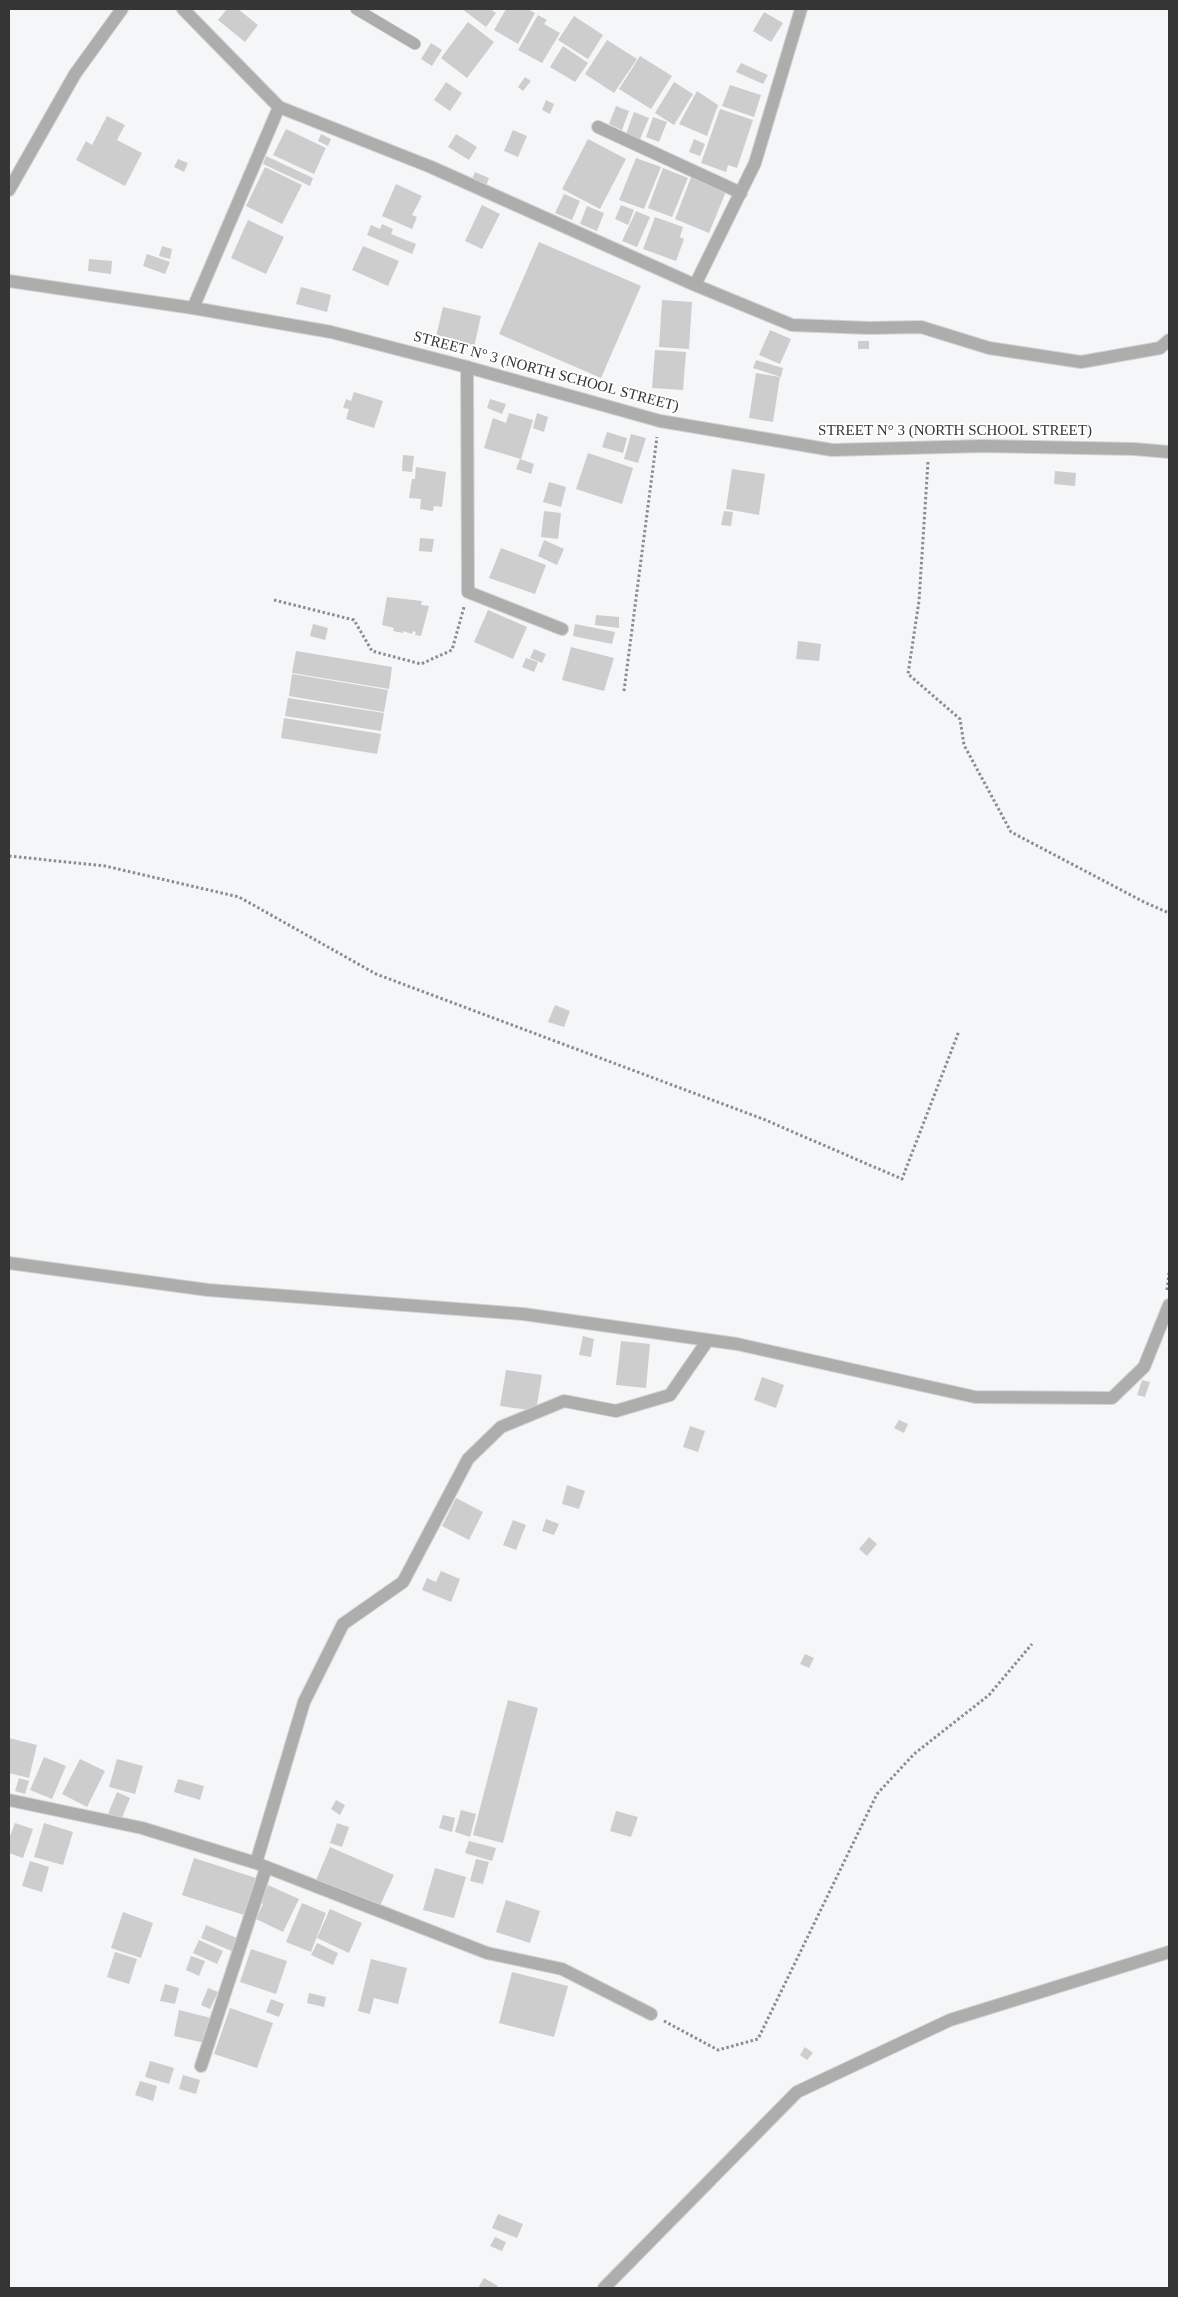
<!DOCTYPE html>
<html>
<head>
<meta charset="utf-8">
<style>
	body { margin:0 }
	#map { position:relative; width:1178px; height:2297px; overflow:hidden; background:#f5f6f7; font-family:"Times New Roman",serif }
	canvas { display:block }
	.frame { position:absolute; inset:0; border:10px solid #353536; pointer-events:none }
</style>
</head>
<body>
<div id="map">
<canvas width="1178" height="2297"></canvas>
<div class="frame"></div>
</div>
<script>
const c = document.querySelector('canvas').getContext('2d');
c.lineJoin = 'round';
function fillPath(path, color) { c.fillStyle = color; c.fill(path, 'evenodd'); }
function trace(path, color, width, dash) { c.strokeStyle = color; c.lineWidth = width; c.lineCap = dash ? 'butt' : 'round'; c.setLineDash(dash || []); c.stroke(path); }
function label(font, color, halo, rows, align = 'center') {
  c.font = font + ' "Times New Roman",serif'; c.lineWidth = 4; c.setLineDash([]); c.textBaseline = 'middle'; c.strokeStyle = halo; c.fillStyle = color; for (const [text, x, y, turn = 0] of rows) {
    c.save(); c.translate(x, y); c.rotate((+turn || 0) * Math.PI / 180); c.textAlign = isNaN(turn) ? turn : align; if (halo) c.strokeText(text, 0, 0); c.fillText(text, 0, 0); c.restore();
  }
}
fillPath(new Path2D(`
	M227,9H238L258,25L245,42L218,20Z
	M462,9H490L496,13L486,27Z
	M506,9H527L535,13L518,44L494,30Z
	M764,12L783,23L771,42L753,31Z
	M538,15L547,20L544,24L560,33L542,63L518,50Z
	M574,16L603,35L588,59L558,40Z
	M468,22L494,42L467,78L441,58Z
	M607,40L637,59L614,93L585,74Z
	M431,43L442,50L432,66L421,59Z
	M563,46L588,63L575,82L550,67Z
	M640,56L672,76L651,109L619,89Z
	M741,63L768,75L763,84L736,72Z
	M525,77L531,81L523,91L518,87Z
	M446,82L462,93L450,111L434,100Z
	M674,82L693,94L674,125L655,113Z
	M730,85L761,95L754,117L722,106Z
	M697,91L718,105L707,136L679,124Z
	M546,100L554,104L550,114L542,110Z
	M616,106L629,111L622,130L609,124Z
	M720,109L753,120L737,168L728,165L726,172L701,163Z
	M634,112L649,118L640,139L626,134Z
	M107,116L125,125L117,140L142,153L125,186L76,160L86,141L92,145Z
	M653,117L667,122L659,142L646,137Z
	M286,129L326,148L314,174L273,155Z
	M513,130L527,136L518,157L504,151Z
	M321,134L331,139L328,146L318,141Z
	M456,134L477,147L469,160L448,147Z
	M588,139L626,159L600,209L562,189Z
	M694,139L705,144L700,156L689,152Z
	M266,156L313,178L310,186L263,164Z
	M636,158L661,167L644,209L619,200Z
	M178,159L188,163L184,172L174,167Z
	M265,167L302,185L282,224L246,206Z
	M663,168L688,178L672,217L648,208Z
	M475,172L489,178L486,186L472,179Z
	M692,175L727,189L709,233L675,219Z
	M396,184L422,196L412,215L417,217L412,229L382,216Z
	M564,194L580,201L572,220L555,213Z
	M482,205L500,214L482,249L465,241Z
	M621,205L634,210L628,225L615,219Z
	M587,206L604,213L597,231L580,224Z
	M636,211L650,217L637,247L622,241Z
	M655,217L683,227L680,237L684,239L676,261L643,249Z
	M248,220L284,237L266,274L231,258Z
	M382,224L393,229L391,234L416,244L412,254L367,235L371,225L380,229Z
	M539,242L641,286L601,378L499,334Z
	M162,246L172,249L170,259L159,256Z
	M363,246L399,261L388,286L352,270Z
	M147,254L170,262L165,274L143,266Z
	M89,259L112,261L111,274L88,271Z
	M301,287L331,295L327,312L296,304Z
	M662,300L692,302L689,349L659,347Z
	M443,307L481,316L474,347L436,337Z
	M770,330L791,339L780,364L759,355Z
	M858,341H869V349H858Z
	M655,350L686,352L683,390L652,388Z
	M756,360L783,368L781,377L753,368Z
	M756,373L780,377L773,422L749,418Z
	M354,392L383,401L374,428L346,419L349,409L343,408L346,399L351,401Z
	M490,399L506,404L502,414L487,408Z
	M509,413L533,420L521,459L484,448L493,418L506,423Z
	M537,413L548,417L544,432L533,428Z
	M607,432L627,438L623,453L602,447Z
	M631,434L646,438L638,463L624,459Z
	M588,453L633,468L622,504L576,489Z
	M403,455L414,456L412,472L402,471Z
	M520,459L534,464L531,474L516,469Z
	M416,467L446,472L442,507L434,506L433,511L420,509L421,499L409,498L412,479H415Z
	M732,469L765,474L759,515L726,509Z
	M1055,471L1076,473L1075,486L1054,484Z
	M549,482L566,487L561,507L543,502Z
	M544,511L561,513L558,539L541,537Z
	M724,511L733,512L731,526L721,525Z
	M420,538L434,539L432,552L419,551Z
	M544,540L564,549L557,565L538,556Z
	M501,548L546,565L535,594L489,578Z
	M387,597L422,601L421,605L429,606L421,636L415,635L416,632L413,631L412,634L403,631V633L393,631L394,628L382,625Z
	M488,610L527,627L513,659L474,642Z
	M596,615L619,617V628L595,625Z
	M313,624L328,628L325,640L310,636Z
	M575,624L615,632L612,644L573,636Z
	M798,641L821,644L819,661L796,659Z
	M571,647L614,658L604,691L562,680Z
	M534,649L546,654L542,663L530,658Z
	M296,651L392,667L389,689L292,673Z
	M526,658L538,662L534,672L522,667Z
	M292,674L388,690L384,712L289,696Z
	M288,698L384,713L381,731L285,716Z
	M284,718L381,734L377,754L281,738Z
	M555,1005L570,1011L564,1027L548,1022Z
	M583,1336L594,1339L591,1357L579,1355Z
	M621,1341L650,1344L646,1388L616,1385Z
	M506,1370L542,1375L536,1411L500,1406Z
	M762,1377L784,1385L776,1408L754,1400Z
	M1142,1380L1150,1382L1145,1397L1137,1395Z
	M899,1420L908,1424L904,1433L894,1428Z
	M690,1426L705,1431L698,1452L683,1447Z
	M567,1485L585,1491L579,1509L562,1504Z
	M456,1498L483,1512L469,1540L442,1526Z
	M546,1519L559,1524L554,1535L542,1531Z
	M513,1520L526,1525L516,1550L503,1545Z
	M869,1537L877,1544L867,1556L859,1549Z
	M441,1571L460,1579L451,1602L422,1590L427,1578L436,1582Z
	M805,1654L814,1658L809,1668L800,1664Z
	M508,1700L538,1708L503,1843L473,1835Z
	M9,1738L37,1745L29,1778L9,1773Z
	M44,1757L66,1766L52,1799L30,1790Z
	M80,1759L105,1771L87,1807L62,1794Z
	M117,1759L143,1766L135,1794L109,1787Z
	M19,1778L29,1781L25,1794L15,1791Z
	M178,1779L204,1786L200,1800L174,1792Z
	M117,1792L130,1798L121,1820L108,1814Z
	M336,1800L345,1805L340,1815L331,1809Z
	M461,1810L476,1814L470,1837L455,1832Z
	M616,1811L638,1817L631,1837L610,1831Z
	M443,1815L455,1818L452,1832L439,1828Z
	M15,1823L33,1829L23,1858L9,1853V1839Z
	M44,1823L73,1832L63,1865L34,1857Z
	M337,1823L349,1827L342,1847L330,1843Z
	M469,1841L496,1848L492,1861L465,1853Z
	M330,1847L394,1875L379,1908L316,1880Z
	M194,1858L256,1878L244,1915L182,1895Z
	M476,1859L489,1862L483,1884L470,1881Z
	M30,1861L49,1867L42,1892L22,1886Z
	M435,1868L466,1877L454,1918L423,1910Z
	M268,1885L299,1899L283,1932L256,1919L263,1904L260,1902Z
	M506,1900L540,1911L530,1943L496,1932Z
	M302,1903L326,1913L311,1952L286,1942Z
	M330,1909L362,1923L349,1953L317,1938Z
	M123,1912L153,1923L141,1958L111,1948Z
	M206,1925L239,1939L234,1952L201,1938Z
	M199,1940L223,1951L217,1964L193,1953Z
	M317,1943L338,1953L333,1965L311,1955Z
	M251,1949L287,1961L276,1994L240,1982Z
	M115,1952L137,1959L129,1984L107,1977Z
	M191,1956L205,1961L199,1976L186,1970Z
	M371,1959L407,1968L398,2004L374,1998L370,2014L358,2011Z
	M512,1972L568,1986L554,2037L499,2023Z
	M165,1984L179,1988L175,2004L160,2001Z
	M208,1988L218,1992L210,2009L201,2005Z
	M309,1993L326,1997L324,2007L307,2003Z
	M271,1999L284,2004L279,2017L266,2012Z
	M230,2008L273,2023L257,2068L214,2054Z
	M179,2010L211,2018L205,2043L174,2036Z
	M805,2047L813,2053L807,2060L800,2055Z
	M150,2061L174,2068L169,2084L145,2077Z
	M183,2075L200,2080L196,2094L179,2089Z
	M140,2081L157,2086L153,2101L135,2095Z
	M498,2214L523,2224L517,2238L492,2228Z
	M495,2237L506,2242L502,2251L490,2246Z
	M484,2278L498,2286L496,2288H478Z`), '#cdcdce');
const service = new Path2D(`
	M356,9L415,44`);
const minor = new Path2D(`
	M183,9L279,107L431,167L695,285L792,325L869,328L921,327L989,348L1081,362L1160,348L1169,340
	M598,127L741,193
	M695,285L755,163L801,9
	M193,308L279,107
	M467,367L468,592L562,629
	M9,1263L208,1290L523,1314L737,1344L975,1397L1112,1398L1144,1367L1169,1305
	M9,1800L142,1828L256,1863L487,1953L562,1969L651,2014
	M256,1863L304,1702L343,1624L403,1582L468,1459L501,1427L564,1401L616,1411L670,1395L708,1340
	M201,2066L266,1868
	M604,2288L797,2092L950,2020L1169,1952`);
const tertiary = new Path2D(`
	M9,190L75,74L122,9
	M9,281L193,308L331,332L467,367L660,421L832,450L983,446L1134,449L1169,452`);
trace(service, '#d2d3d4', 12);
trace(minor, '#d2d3d4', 14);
trace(tertiary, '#d2d3d4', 14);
trace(new Path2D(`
	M928,462L919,601L908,674L960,719L964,745L1011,832L1144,902L1169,913
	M274,600L354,620L372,651L421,664L452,650L464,607
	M624,691L657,437
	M9,856L105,866L239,897L376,974L763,1119L902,1179L959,1031
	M1167,1290L1169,1273
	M664,2021L718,2050L758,2039L877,1794L914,1754L989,1695L1032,1644`), '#8c8c8d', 3, [2.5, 2.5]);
trace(service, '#adadac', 11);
trace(minor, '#adadac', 12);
trace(tertiary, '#adadac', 12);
label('15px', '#353536', '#fff', [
	["STREET N° 3 (NORTH SCHOOL STREET)",546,372,15],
	["STREET N° 3 (NORTH SCHOOL STREET)",955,431]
]);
</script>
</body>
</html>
